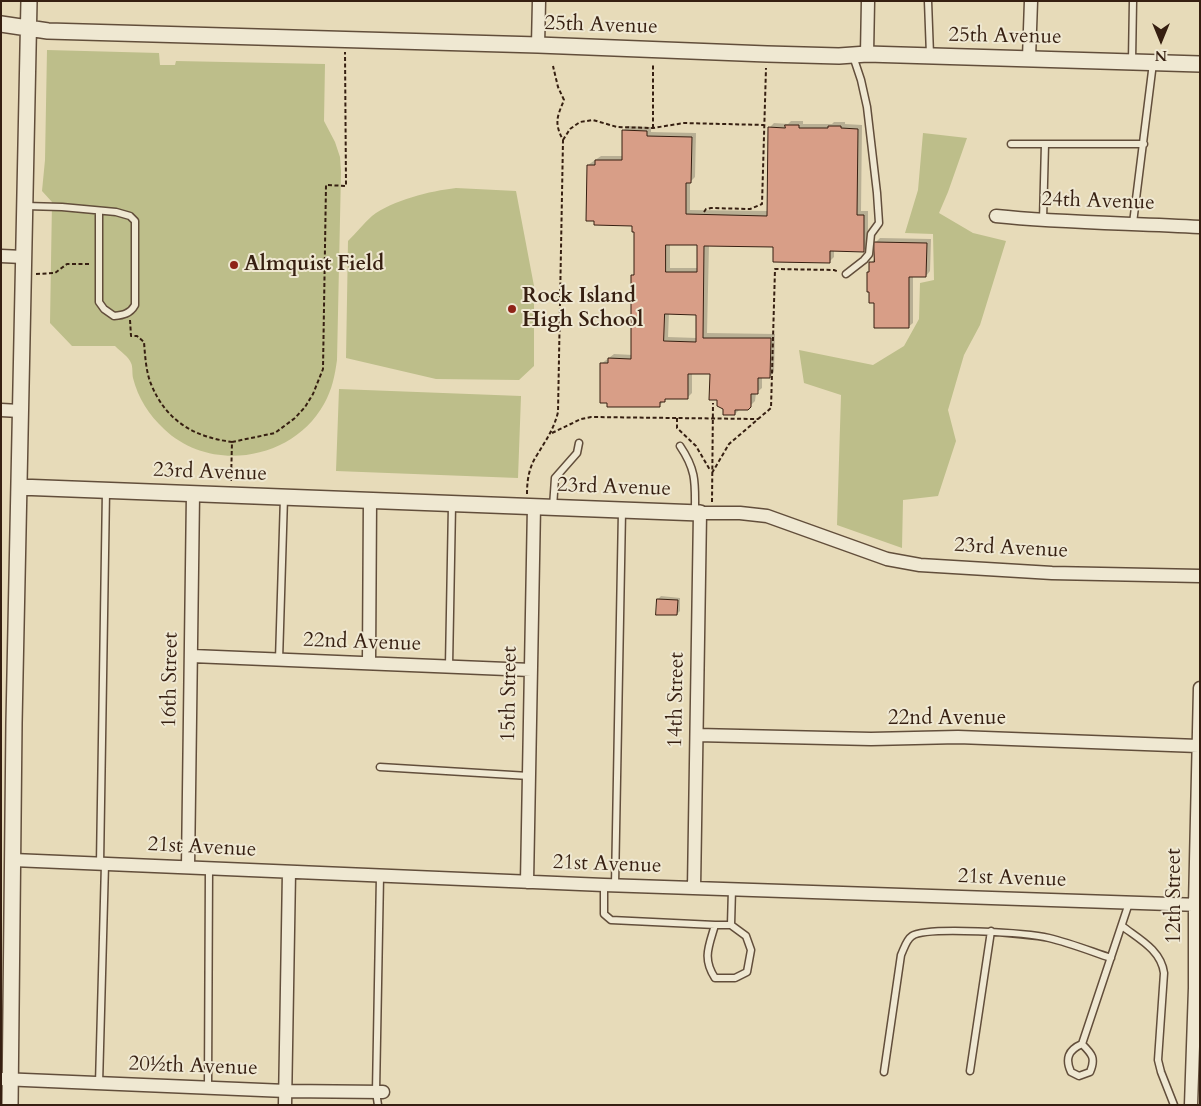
<!DOCTYPE html>
<html>
<head>
<meta charset="utf-8">
<style>
	body { margin:0 }
	#map { position:relative; width:1201px; height:1106px; overflow:hidden; background:#e7dbb9; font-family:Cardo,serif }
	canvas { display:block }
	.frame { position:absolute; inset:0; border:2px solid #361f11; pointer-events:none }
	.north { position:absolute; left:1136px; top:15px; width:50px; height:50px; -webkit-text-stroke:4px #efe8d2; paint-order:stroke; rotate:180deg; font-size:14px; font-weight:700; line-height:20px; text-align:center; color:#361f11 }
	.north::after { content:''; display:block; margin:auto; width:18px; height:22px; background:#361f11; clip-path:polygon(50% 0,100% 100%,50% 72%,0 100%) }
</style>
</head>
<body>
<div id="map">
<canvas width="1201" height="1106"></canvas>
<div class="frame"></div>
<div class="north">N</div>
</div>
<script>
const c = document.querySelector('canvas').getContext('2d');
c.lineJoin = 'round';
function fillPath(path, color) { c.fillStyle = color; c.fill(path, 'evenodd'); }
function trace(path, color, width, dash) { c.strokeStyle = color; c.lineWidth = width; c.lineCap = dash ? 'butt' : 'round'; c.setLineDash(dash || []); c.stroke(path); }
function label(font, color, halo, rows, align = 'center') {
  c.font = font + ' Cardo,serif'; c.lineWidth = 4; c.setLineDash([]); c.textBaseline = 'middle'; c.strokeStyle = halo; c.fillStyle = color; for (const [text, x, y, turn = 0] of rows) {
    c.save(); c.translate(x, y); c.rotate((+turn || 0) * Math.PI / 180); c.textAlign = isNaN(turn) ? turn : align; if (halo) c.strokeText(text, 0, 0); c.fillText(text, 0, 0); c.restore();
  }
}
fillPath(new Path2D(`
	M47,50L159,53L160,65H175L176,61L325,64L324,121L335,142L340,157L341,172L337,360C335,375 332,390 324,404C293,460 211,474 164,429C149,415 138,398 133,378C132,373 133,367 131,363C129,357 120,351 115,346H72L50,323L52,202L42,191L45,160Z
	M923,133L967,138L948,192L939,213L973,233L1006,241L980,325L964,355L948,410L956,441L938,496L903,500L902,548L837,525L841,395L804,383L799,350L873,365L904,346L919,319L920,283L934,280L933,234L905,233L918,190Z
	M456,188L516,191L534,286V366L519,380L436,379L346,358L348,241C356,233 364,223 372,216C393,200 430,191 456,188Z
	M339,389L521,396L518,478L336,471Z`), '#bdbe8a');
fillPath(new Path2D(`
	M791,121H803V124H832L834,122H845V124L862,125L861,211H868V246L863,251L834,250V257L830,261L775,246L709,245L707,333L775,334L774,372L770,377H762V388L756,393L755,401L747,409H740L735,414L724,409L718,399L711,373H692V393L687,398H667L659,406L601,364L614,354L633,355V275L635,273V230L633,225L588,165L601,156H623V131L628,126L651,127V132L696,133L695,177L690,182V210L768,211L769,128L774,123L788,124ZM670,244H698V268H670ZM669,313L698,314L697,338L668,337Z
	M880,238L931,239L930,271L926,276H913V323L908,327L875,302L868,273L871,270V263L875,258V243Z
	M661,596L680,598V611L677,614L658,599Z`), '#0003');
const building = new Path2D(`
	M785,125H799V128H828V126H841V128L858,129L857,215H864V252L830,251V263L773,262V247L704,246L703,338H771L770,378H758V394H751V407L748,410H735V415H723V409L717,406V400H709L710,374H688V399H665V402H660V407H607V403H600V363H608V358L631,359V275H634V232H632V226L594,225V221H586L587,165H595V160H622V130L647,131V136L692,137L691,183H686V214L767,216L768,127L785,128ZM666,245H697V272H666ZM665,314L696,315V342L664,341Z
	M874,242L927,243L926,277H909V328H874V303H869V292H867V272H869V262H874Z
	M657,599L678,600L677,615H656Z`);
fillPath(building, '#d89e87');
trace(building, '#361f11', 1);
const service = new Path2D(`
	M928,1L930,55
	M1132,61L1133,1
	M1011,144H1144
	M25,206L62,207L116,212L130,216L135,221V305C130,314 123,315 114,316L104,309L99,302V211
	M1043,220L1045,144
	M1133,223L1153,63
	M846,274L864,260L869,254L871,234L879,223L877,193L867,107L861,80L853,56
	M680,446C697,471 695,484 695,512
	M553,507L555,478L577,453L579,443
	M279,660L284,497
	M449,666L452,505
	M380,767L529,776
	M100,864L106,491
	M604,885V914L611,920L715,925H731L732,889
	M615,885L622,511
	M715,925C709,946 702,958 715,978H735L747,972L751,950L746,936L731,925
	M1122,926C1139,939 1161,950 1164,973L1158,1060L1161,1072L1174,1105
	M1082,1044C1092,1054 1096,1058 1090,1072L1079,1076L1071,1072C1065,1059 1068,1050 1082,1044L1129,903
	M970,1071L991,931
	M884,1072L901,955C904,949 906,940 912,936C926,926 1029,933 1049,938C1070,943 1090,951 1111,958
	M99,1084L105,864
	M208,1088L209,868
	M378,1105L376,1092L380,876`);
const minor = new Path2D(`
	M538,45L539,1
	M867,54L868,1
	M1029,58L1031,1
	M996,216C1063,223 1132,223 1200,227
	M1,256L23,257
	M1,410L20,411
	M192,656L531,670
	M369,662L370,500
	M697,735L871,739L958,737L1198,746
	M13,860L604,885L1200,905
	M188,867L193,494
	M527,882L534,506
	M694,888L700,513H740L767,516L887,559L920,565L1052,573L1200,576
	M1,1079L286,1091L383,1092
	M285,1105L289,872
	M1191,1105L1195,988V905L1200,688`);
const tertiary = new Path2D(`
	M1,24L48,31L538,45L767,54L839,56L867,54L1200,64
	M19,487L700,513
	M10,1105L14,723L29,1`);
trace(service, '#624e3b', 9);
trace(minor, '#624e3b', 15);
trace(tertiary, '#624e3b', 18);
trace(new Path2D(`
	M653,128V63
	M563,140L570,129L580,122L593,120L617,127L653,128L684,123L764,125
	M704,212L706,209L711,208L750,209L762,204L766,68
	M36,274L55,273L67,264H91
	M130,320L131,336H137L144,342C145,355 146,372 151,384C166,421 194,437 232,442
	M677,418V428L696,446L710,470
	M552,433L581,419L591,417L758,419
	M712,473L729,444L771,408L775,269L834,270L839,272
	M231,481L232,442L275,433L295,418L305,407L313,394L323,369L326,185L346,186L345,52
	M527,494C527,480 529,467 537,455C546,440 554,429 558,412L563,140C554,123 557,117 564,100L558,87L553,66
	M712,502L713,403`), '#361f11', 2, [4, 2.5]);
trace(service, '#efe8d2', 6);
trace(minor, '#efe8d2', 12);
trace(tertiary, '#efe8d2', 15);
for (const [x, y, r, color] of [
	[234,265,5,"#8f2418"],
	[512,309,5,"#8f2418"]
]) { const dot = new Path2D(); dot.arc(x, y, r, 0, 2 * Math.PI); c.fillStyle = color; c.fill(dot); trace(dot, '#efe8d2', 2); }
label('21px', '#361f11', '#efe8d2', [
	["25th Avenue",601,26,2],
	["25th Avenue",1005,37,1],
	["24th Avenue",1098,202,2],
	["23rd Avenue",210,473,2],
	["23rd Avenue",614,488,2],
	["23rd Avenue",1011,549,3],
	["22nd Avenue",362,643,2],
	["16th Street",171,680,-89],
	["15th Street",510,694,-89],
	["14th Street",677,700,-89],
	["22nd Avenue",947,719],
	["21st Avenue",202,848,3],
	["21st Avenue",607,865,2],
	["21st Avenue",1012,879,2],
	["12th Street",1175,896,-90],
	["20½th Avenue",193,1067,2]
]);
label('bold 21px', '#361f11', '#efe8d2', [
	["Almquist Field",244,265],
	["Rock Island",522,297],
	["High School",522,321]
], 'left');
</script>
</body>
</html>
